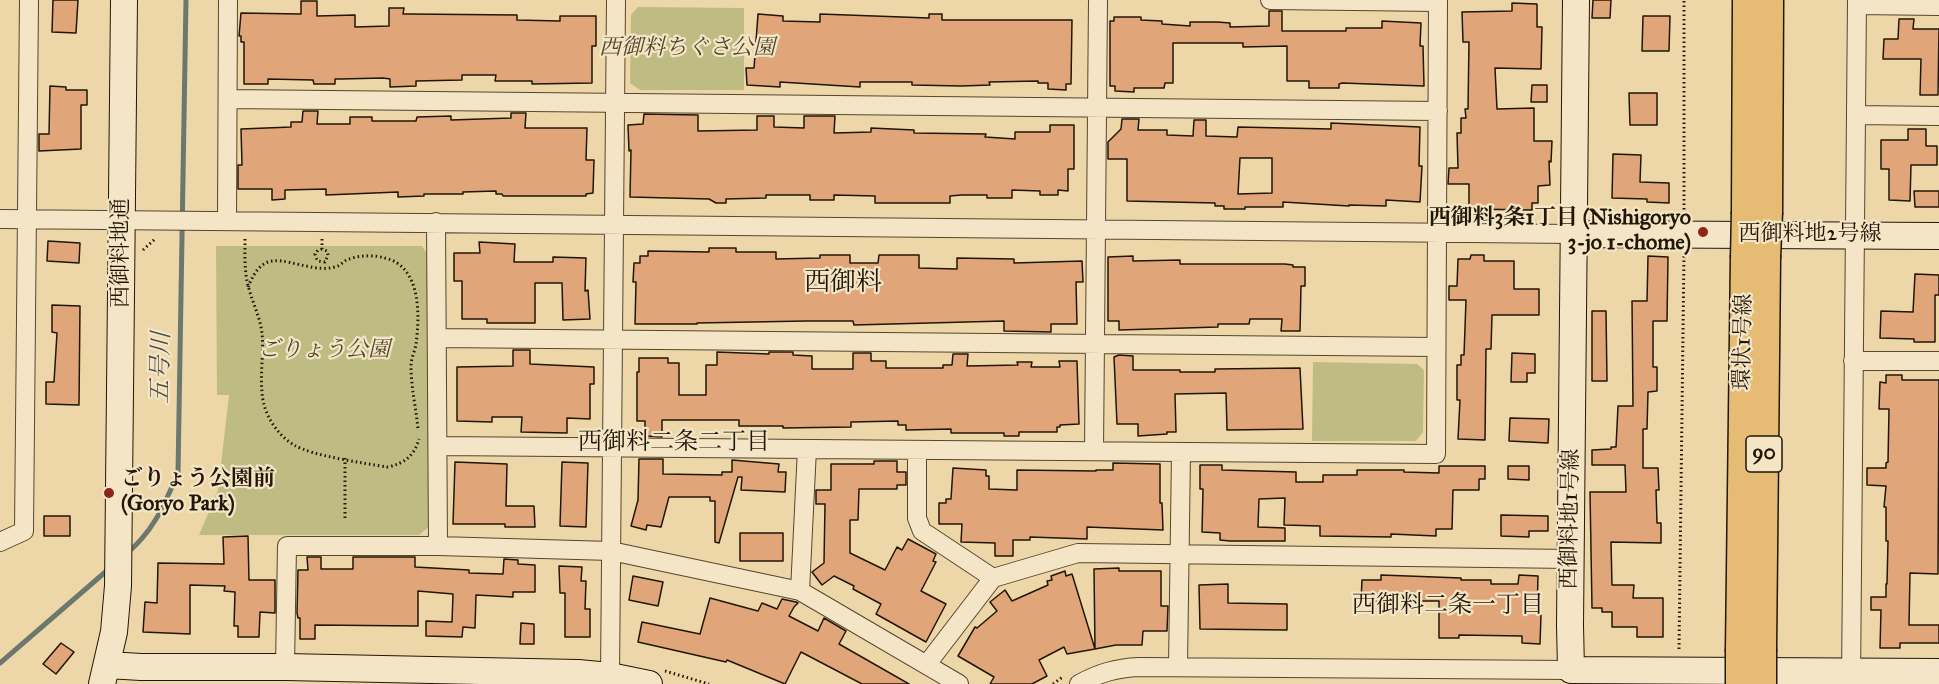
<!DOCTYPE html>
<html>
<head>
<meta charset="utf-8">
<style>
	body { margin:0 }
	canvas { display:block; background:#edd7a8 }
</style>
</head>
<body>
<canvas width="1939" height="684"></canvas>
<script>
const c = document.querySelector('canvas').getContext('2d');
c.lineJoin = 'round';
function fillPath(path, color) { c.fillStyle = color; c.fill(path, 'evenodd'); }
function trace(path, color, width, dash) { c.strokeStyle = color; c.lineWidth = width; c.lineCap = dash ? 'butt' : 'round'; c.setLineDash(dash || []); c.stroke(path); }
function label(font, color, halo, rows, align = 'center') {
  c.font = font + ' "IM FELL Great Primer","Noto Serif JP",serif'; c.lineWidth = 4.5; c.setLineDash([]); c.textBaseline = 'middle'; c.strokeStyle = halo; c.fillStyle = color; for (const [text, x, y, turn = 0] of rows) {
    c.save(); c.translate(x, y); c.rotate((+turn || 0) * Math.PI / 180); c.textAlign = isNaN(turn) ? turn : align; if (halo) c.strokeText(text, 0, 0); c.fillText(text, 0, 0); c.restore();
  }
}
fillPath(new Path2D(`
	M638,7L744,8V90H640L630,83L631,15Z
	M216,246H422L429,257L430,526L419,535H199L218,490L229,395H217Z
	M1313,362L1417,364L1424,370L1423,432L1416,441H1312Z`), '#bfbc83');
trace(new Path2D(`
	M126,554C154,531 164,505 178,473L186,0
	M0,663L110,568`), '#6c776e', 5);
const building = new Path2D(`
	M53,0H78L76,33L52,32Z
	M1593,0H1611L1610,18H1592Z
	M301,1H317V16L355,15V27L389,26V8H404L403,14H409L517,15V20L560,21V16H596V46H592V83L532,84V81H495L496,75H462V80L416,81V86L390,87V79L383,78L341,79H335V84H314L313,80L268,79V84H244V42H241V36H239L241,13L301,14Z
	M1512,3L1537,4V27H1542L1541,69L1495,68L1497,109L1534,108V141H1552L1551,162L1549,161L1550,185L1538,186V203H1532V210L1469,209V184H1448L1449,168H1458L1457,133H1461V118H1466L1465,109H1468L1469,42H1463L1462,12L1512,11Z
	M1269,11H1282V31H1346V28H1382V21L1421,23L1420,46H1423L1424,86L1342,83L1339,84V88H1309V81H1287V46L1243,47V43H1173V83H1165L1164,88H1134V92L1115,91V86H1110V21H1114V17H1141V20L1162,21V24L1190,26V22H1217L1230,23V27L1269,26Z
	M758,14L783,16V21L820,22V14L929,18V14H942V20H1072L1071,84H1066V90L1048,89V83H1038V81L989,82L990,85L961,86L912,85V82H860V87L780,82V87L747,85L746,68H754Z
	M1643,16H1670L1669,51H1642Z
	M1899,19H1914L1913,29H1939L1938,95H1920L1921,59H1883L1884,39H1898Z
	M1532,85H1547V102H1531Z
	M50,86L66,87V90H87V105H81V149L39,151V134H49Z
	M1629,93H1657V125H1630Z
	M303,111H318L317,124H350V117H372V121H416L417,117L451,116V120L511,118V113H526L525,128H587L586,160H594L593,193L586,194V196H503L502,194H496V191L463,192V194H424V196L398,197V192L326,195V189L285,190V199L272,200V189H238V165H242L241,129L291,127V122H302Z
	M644,114L698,115V131L757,130V116H774V127L804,128V116H835L834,133L871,132V128L914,130V133L986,134L985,137L1015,139V132H1050V125H1074V169H1068V191L1058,190V195H1040V191L1012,190V198H987V195H961L950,196V203H875V196L834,195V200H810V195H766V198L726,199V203H716L709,199L630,197L631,150L629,151L628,125L643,124Z
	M1122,119H1139L1138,130H1167V135L1193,136L1194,120H1206V136L1237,137L1238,127L1331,129V123L1420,127L1419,166H1422L1420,202L1386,200V206L1349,205V206L1283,202V207H1245V209H1224V206H1215V203L1127,201V159H1108V142L1121,129ZM1240,158H1272V193L1238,194Z
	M1908,129H1926V146H1937V165H1911L1910,201L1889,200V169H1881V140H1908Z
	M1613,154L1641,155L1640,182L1669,183V203L1647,202V199L1612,198Z
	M1914,191H1939V207H1915Z
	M48,241L80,243L79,263L47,261Z
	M479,242L515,244L514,262H553V257L586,258L585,291L588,290L590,319L563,320L562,283H535V323H487V319H462V281H454V253H480Z
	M709,248H736V252H776V259L820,258V255H850V263H878L879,255H919V268L957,269V258L1014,259V263L1082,261L1083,282H1076L1077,324H1051V332L1004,331V321L854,325L853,321H807L697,323V324H635L636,282H633L634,263H640V256H648V251L709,252Z
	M1471,255H1484V261H1514V289H1539V315H1492L1491,349H1486L1485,440L1458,439L1460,400H1457V365H1461V355H1464L1466,300H1449V286H1457L1458,259H1470Z
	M1133,256V261L1180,260V264H1285L1293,265V267H1305V286H1301L1300,331H1281L1282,319H1250L1249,324H1218V327L1119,330V321H1108V257Z
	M1648,256L1668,257L1667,321H1653V367H1657V391L1648,392L1647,429H1643V468H1658L1659,490H1656L1657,523H1661V543L1611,542L1612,585H1634L1633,598H1663V637H1637V627H1612V612H1602V608H1592L1590,492H1626L1625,465H1592V450L1611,449V447H1616L1618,406H1633L1632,301H1647Z
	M1915,274L1939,275V295H1935V342H1914V339L1880,338L1881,311L1913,312Z
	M52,305L80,306L79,405L46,404V382H54L57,333L52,332Z
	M1592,311H1606L1607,381H1592Z
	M513,350H530V364L594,367V384H590V419L567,418V433L521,432L522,417H492V422L457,421V367L513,366Z
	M717,352L769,354V352H793V355L812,356V369H853V353H871V361H886V368H943V365H952L953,354H968L967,366L1018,365L1017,362H1032L1031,367H1060L1059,361H1077L1079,424L1060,425V427H1057V432H1019V436H1004V433H951V429L906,430V425H898V421L851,422V427L783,428V426H739V420H662V437L645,436V421H637V372H639V358H668V363H679V395H706V365H717Z
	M1512,353L1535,354V373H1527V382H1511Z
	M1119,355L1133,356V370H1180V372H1215V369L1300,368L1303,429L1227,430L1226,393L1175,394L1176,432H1167V434L1138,436V424H1117L1114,357Z
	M1886,375H1902V380H1939L1938,574L1910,573L1909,625H1939V643H1900V648H1880L1881,610H1871V597H1886V584H1887L1888,541H1886V507H1884L1886,486L1867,485V468H1886V463L1888,462L1889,409H1879L1880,382L1886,383Z
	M1510,418L1549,419L1548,443L1509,441Z
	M639,459H663V474L722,475V472H732V460L779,464L778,472H786L785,492L741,490L742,477H738L719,543L715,542V501H710V497H669L661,527L647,525L646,530L631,526L638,500Z
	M874,461H897V472H906V485H897V489H859L858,520H850V553L885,570L897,547L902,550L908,539L936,554L933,561L936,562L921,591L946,604L926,642L876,614L881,604L853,589L854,586L834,576L822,585L812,572L824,563L825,504H816V490H831V464H874Z
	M455,462L507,464L506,506H534L535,527H505V524H453Z
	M562,462L588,463L586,527L560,526Z
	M1113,463L1160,464V503H1162L1163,530L1087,527V539L1030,537V540H1013V556H995V543L961,542L962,524H939V503H946V499H951L953,468L986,470V476H989V489L1017,490V470L1096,471V470H1113Z
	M1200,465H1222V470L1296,472V482H1323V475H1357V470H1404V472L1439,473V466H1485V479H1479V490H1453L1452,529H1436V536L1391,534V537L1320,536V526L1284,525L1285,498L1259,499L1258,527L1285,528V541H1230L1220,540V533L1202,532L1203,489H1200Z
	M1508,466H1529V480L1508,479Z
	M1501,515L1548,516V531H1529V537L1501,536Z
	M44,516H70V536H44Z
	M740,533H783V561H740Z
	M248,536L249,580H275V613L260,612L259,637H238V626H234L235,592L224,591L225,586L190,585V634L143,632L145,602L157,603L158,563L224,564L223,537Z
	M307,557H321V569H353V557H415V567L469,570V573L503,574L504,559L518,560V564L535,565V592H513V597L476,595L475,628L463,627L462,637L426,636V621L452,622L453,594L418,591V626L315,625V639H300V618H298L297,613L298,570H308Z
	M559,566L582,567L581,581H586L585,609H590V637H565V593H560Z
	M1119,568V571H1161V606H1168L1167,631H1143L1142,645H1116L1095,649L1094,569Z
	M1065,571L1066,576L1072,574L1095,649L1067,654L1064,647L1039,660L1047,676L1032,684H990L994,677L958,656L975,627L977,628L997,611L990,602L1005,590L1012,601L1048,585L1047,581L1052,580L1051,576Z
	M1381,575L1461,578V580H1491V584H1518L1519,575L1538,576L1537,615H1541L1540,644L1522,643V636L1459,635V638H1439V601H1361L1362,580H1381Z
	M633,576L663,582L658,606L629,600Z
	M1228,584V603L1287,604V630L1200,629L1199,585Z
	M710,598L758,611L762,603L777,609L782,599L796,602L798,603L794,607L789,616L818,631L824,618L846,631L839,644L909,684H862L801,652L785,684L727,660L726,662L638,642L642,622L700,634Z
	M521,623L534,624V644H520Z
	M61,643L74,652L56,674L43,664Z`);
fillPath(building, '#e0a578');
trace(building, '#221607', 1.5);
const street = new Path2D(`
	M1270,0L1438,2
	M1857,5L1939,6
	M228,99L1438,111
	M1856,115L1939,116
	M0,219L1573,234
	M227,221L228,0
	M436,222L438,546
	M437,338L1436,347
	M1853,361H1939
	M438,446L1436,454L1438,0
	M917,450V518L922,531L993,578
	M1094,451L1098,0
	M0,542L24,531L29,0
	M800,591L807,449
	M927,664L993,578L1078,553L1572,559
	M285,667L287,546H438L611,551L800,591L959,684
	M1178,667L1181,452
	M610,676L616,0
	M1851,682L1857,0
	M1079,684C1099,673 1116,668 1139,667L1571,670`);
const secondary = new Path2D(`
	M1576,0L1570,625L1571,670L1939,672
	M1573,234L1939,236
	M108,665L141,667H285L578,673L610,676L649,684
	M102,684L114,632L118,586L124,0`);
const primary = new Path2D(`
	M1746,212L1747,0
	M1768,212L1769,0
	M1740,649L1745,258
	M1762,649L1766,258`);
trace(street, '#55462f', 20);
trace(secondary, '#221607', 28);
trace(primary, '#221607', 31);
trace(new Path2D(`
	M1684,214V0
	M245,239C245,256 244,273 249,289C253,304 260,317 262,333C264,352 260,373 262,392C263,413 276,434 294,445C312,456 364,463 387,467C404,464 414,456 419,439
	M322,239V249L327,251L328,255L325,262L318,261L316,258L315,254L318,250L322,249
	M143,250L156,238
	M248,287C263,250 279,261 311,267C319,269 330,269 338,266C342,264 345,260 349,259C360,255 375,255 385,258C421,266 420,315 416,344C415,351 411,358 411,366C411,387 416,408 418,429
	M345,458V519
	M1679,649L1684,254
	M665,671L709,684
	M1053,684L1064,676`), '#221607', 3, [1.5, 3]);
trace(street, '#f3e5c6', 18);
trace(secondary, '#f3e5c6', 26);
trace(primary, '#e6bc74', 28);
const primaryBridge = new Path2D(`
	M1745,258L1746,212
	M1766,258L1768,212
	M1740,684V649
	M1762,684V649`);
trace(primaryBridge, '#221607', 31, []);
trace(primaryBridge, '#e6bc74', 28);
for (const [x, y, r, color] of [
	[1703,232,6,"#8f2418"],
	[109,493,6,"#8f2418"]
]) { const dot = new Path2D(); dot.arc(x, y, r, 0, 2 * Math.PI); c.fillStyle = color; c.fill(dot); trace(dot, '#f3e5c6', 2); }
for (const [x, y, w] of [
	[1764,454,36]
]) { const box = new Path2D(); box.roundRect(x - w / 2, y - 18, w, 36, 4.5); c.fillStyle = '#f3e5c6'; c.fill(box); trace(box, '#221607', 1.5); }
label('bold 21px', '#221607', null, [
	["90",1764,454]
]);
label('italic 22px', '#51482c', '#f3e5c6', [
	["西御料ちぐさ公園",687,49],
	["ごりょう公園",324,351]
]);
label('bold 22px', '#221607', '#f3e5c6', [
	["西御料3条1丁目 (Nishigoryo",1691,219],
	["3-jo 1-chome)",1691,244],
	["ごりょう公園前",121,480,"left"],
	["(Goryo Park)",121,505,"left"]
], 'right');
label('22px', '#221607', '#f3e5c6', [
	["西御料地2号線",1810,235],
	["西御料地通",122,253,-90],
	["環状1号線",1744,342,-89],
	["西御料地1号線",1571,519,-89]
]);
label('italic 24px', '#4d4e43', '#f3e5c6', [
	["五号川",162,368,-89]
]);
label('24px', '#221607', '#f3e5c6', [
	["西御料二条二丁目",674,443],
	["西御料二条一丁目",1448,606]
]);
label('26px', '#221607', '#f3e5c6', [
	["西御料",843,284]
]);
</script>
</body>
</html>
